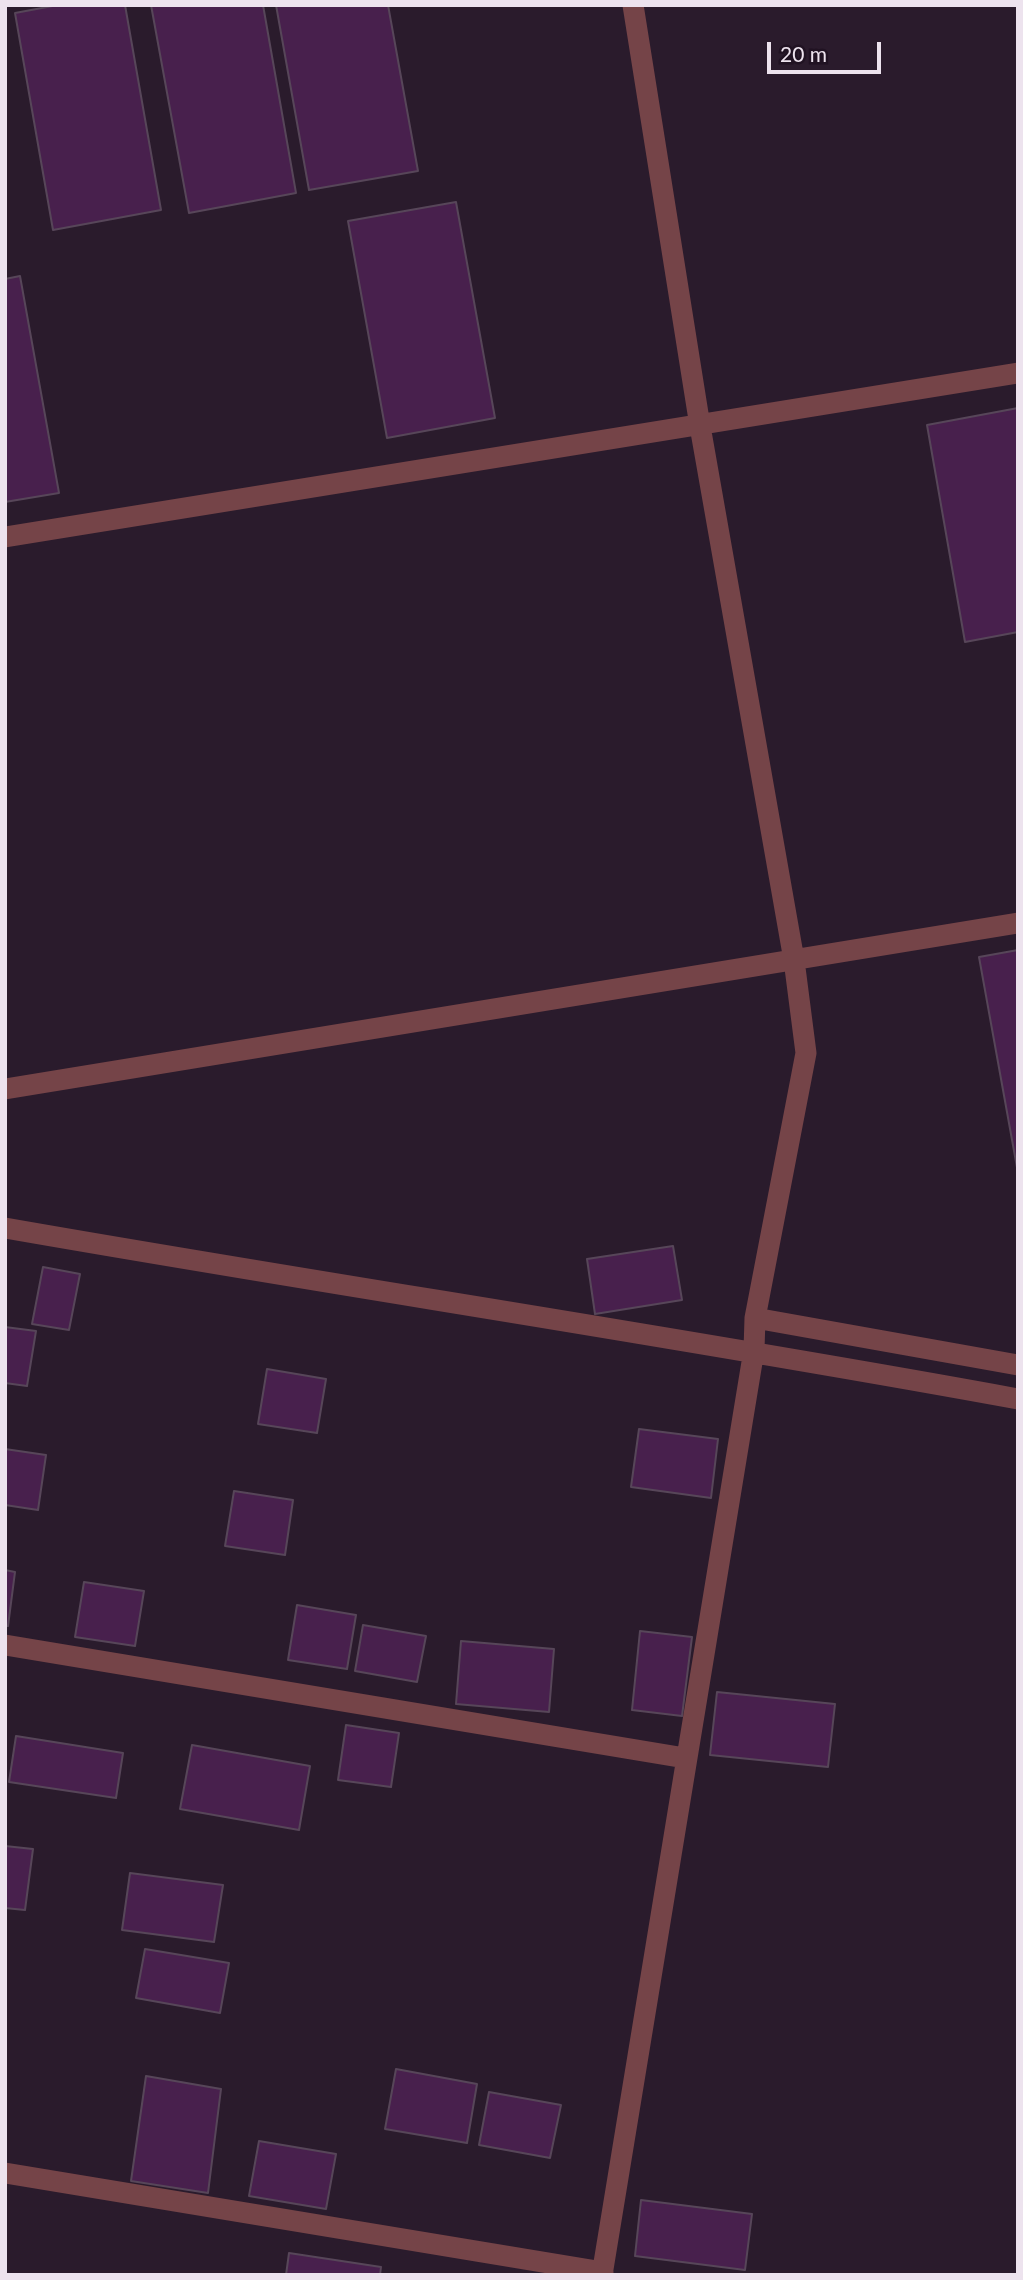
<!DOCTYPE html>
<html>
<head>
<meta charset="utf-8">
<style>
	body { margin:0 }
	#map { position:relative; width:1023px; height:2280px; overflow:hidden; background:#2a1b2c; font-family:Lato,sans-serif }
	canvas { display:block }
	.frame { position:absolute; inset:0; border:7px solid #ede3ee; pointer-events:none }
	.scale { position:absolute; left:767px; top:42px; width:114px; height:32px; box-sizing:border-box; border:4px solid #ede3ee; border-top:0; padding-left:9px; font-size:21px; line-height:24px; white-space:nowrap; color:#ede3ee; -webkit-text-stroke:5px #201222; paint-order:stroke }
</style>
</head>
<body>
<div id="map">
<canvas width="1023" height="2280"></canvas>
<div class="frame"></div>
<div class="scale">20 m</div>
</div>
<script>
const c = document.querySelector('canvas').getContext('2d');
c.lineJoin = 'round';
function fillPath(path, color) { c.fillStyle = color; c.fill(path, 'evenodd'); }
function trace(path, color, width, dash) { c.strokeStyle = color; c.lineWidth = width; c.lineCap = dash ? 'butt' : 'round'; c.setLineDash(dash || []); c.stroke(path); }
const building = new Path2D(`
	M58,5H125L161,210L53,230L15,13Z
	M151,5H263L296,193L189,213Z
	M276,5H388L418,171L309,190Z
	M456,202L495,418L387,438L348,221Z
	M20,276L59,493L5,502V279Z
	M1018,408V632L965,642L927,425Z
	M1018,950V1173L979,957Z
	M673,1246L682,1300L595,1314L587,1259Z
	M43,1267L80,1274L69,1330L32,1324Z
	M5,1327L36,1331L27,1386L5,1383Z
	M267,1369L326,1379L317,1433L258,1424Z
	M639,1429L718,1439L711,1498L631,1487Z
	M5,1449L46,1455L38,1510L5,1505Z
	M234,1491L293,1500L285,1555L225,1546Z
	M5,1570L15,1572L8,1626H5Z
	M84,1582L144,1591L135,1646L75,1637Z
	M297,1605L356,1615L347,1669L288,1660Z
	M363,1625L426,1636L417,1682L355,1671Z
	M640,1631L692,1637L682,1716L632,1710Z
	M461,1641L554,1649L549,1712L456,1704Z
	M717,1692L835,1704L828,1767L710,1755Z
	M346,1725L399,1733L391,1787L338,1780Z
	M16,1736L123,1753L116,1798L9,1782Z
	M192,1745L310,1766L299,1830L180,1809Z
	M5,1846L33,1849L25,1910L5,1908Z
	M130,1873L223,1885L214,1942L122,1930Z
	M145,1949L229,1963L220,2013L136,1998Z
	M396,2069L477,2084L467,2143L385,2129Z
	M146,2076L221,2089L208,2193L131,2181Z
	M489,2092L561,2105L550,2158L479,2145Z
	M259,2141L336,2154L326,2209L249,2196Z
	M641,2200L752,2214L745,2270L635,2256Z
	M289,2253L381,2267L380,2275H286Z`);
fillPath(building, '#48204d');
trace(building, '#574659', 2);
trace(new Path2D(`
	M5,537L1018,373
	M5,1089L1018,923
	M5,1228C342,1287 681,1337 1018,1399
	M755,1318L1018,1365
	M5,1645L685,1758
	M5,2173L603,2272
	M602,2275L754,1350L755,1318L806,1053L794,960L700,426L633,5`), '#754448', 21);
</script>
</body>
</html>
